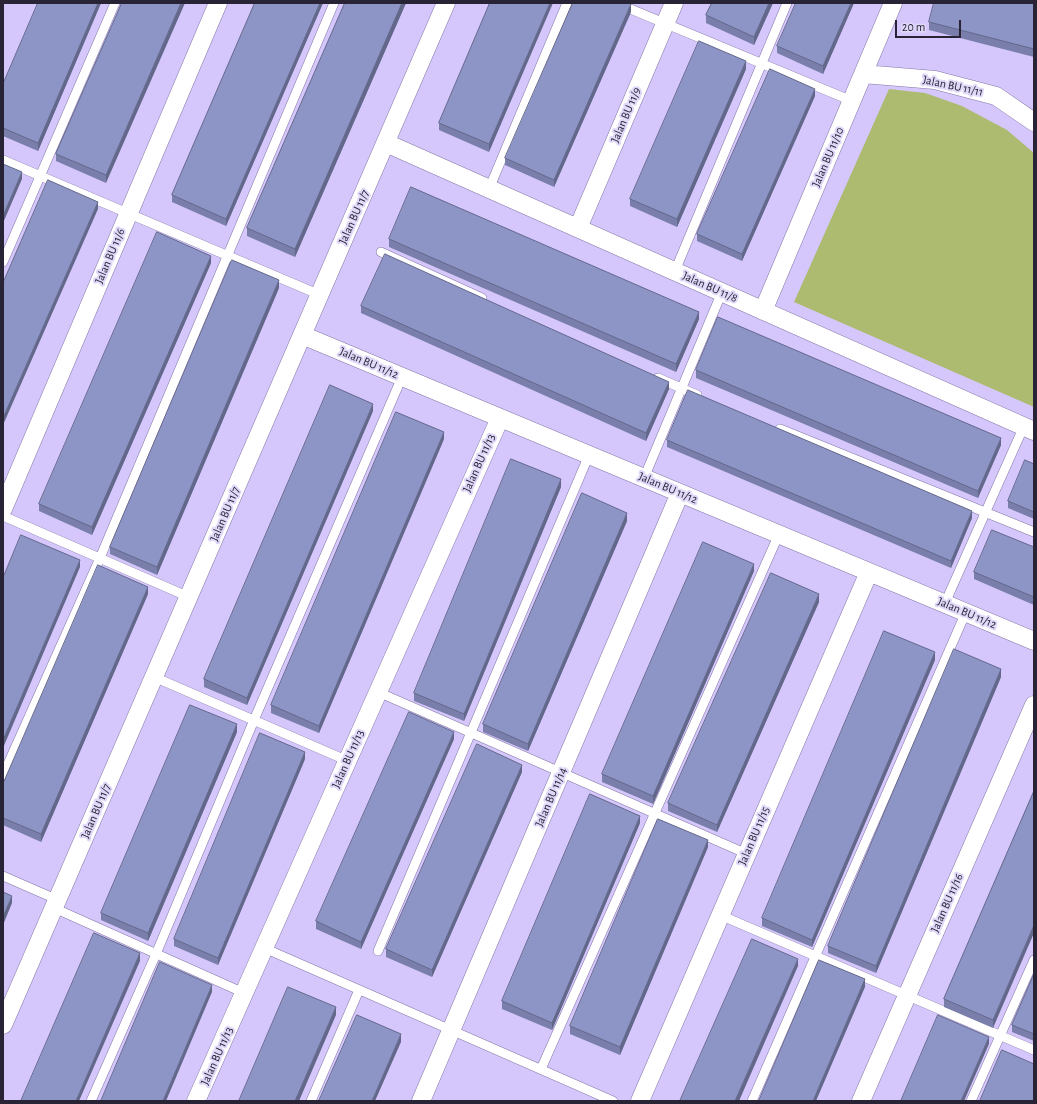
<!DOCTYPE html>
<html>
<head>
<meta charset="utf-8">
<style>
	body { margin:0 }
	#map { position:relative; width:1037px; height:1104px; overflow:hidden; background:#d5c7fb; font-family:"Alegreya Sans",sans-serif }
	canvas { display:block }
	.frame { position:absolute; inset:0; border:4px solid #292336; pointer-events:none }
	.scale { position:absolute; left:895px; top:20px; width:66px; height:18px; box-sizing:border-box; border:2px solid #292336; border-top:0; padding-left:5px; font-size:12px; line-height:14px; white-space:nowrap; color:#292336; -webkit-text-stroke:3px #e0d8f8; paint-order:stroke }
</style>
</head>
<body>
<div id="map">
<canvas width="1037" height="1104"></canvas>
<div class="frame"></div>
<div class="scale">20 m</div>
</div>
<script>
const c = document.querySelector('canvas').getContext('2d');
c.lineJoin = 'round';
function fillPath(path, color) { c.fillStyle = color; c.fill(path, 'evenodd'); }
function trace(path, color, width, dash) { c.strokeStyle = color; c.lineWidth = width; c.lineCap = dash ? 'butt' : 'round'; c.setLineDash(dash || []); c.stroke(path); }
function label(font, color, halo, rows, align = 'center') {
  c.font = font + ' "Alegreya Sans",sans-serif'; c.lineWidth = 4; c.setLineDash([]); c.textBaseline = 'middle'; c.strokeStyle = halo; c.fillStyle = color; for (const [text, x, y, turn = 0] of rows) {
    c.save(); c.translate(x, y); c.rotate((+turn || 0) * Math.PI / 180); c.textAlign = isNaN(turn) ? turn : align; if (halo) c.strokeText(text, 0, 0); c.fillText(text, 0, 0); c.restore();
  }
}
fillPath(new Path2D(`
	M889,89L925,93L962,106L1007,130L1034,153V407L794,302Z`), '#adbb71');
const service = new Path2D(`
	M616,3L852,101
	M3,160L320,295
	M489,189L567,3
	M381,252L482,298
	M3,262L115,3
	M675,271L787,3
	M658,378L697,395
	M780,429L1034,532
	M644,478L722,292
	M3,516L189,597
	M945,603L1024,426
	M154,677L348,761
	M378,692L747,854
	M3,775L100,558L334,3
	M3,876L58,900
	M54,908L244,993
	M720,915L1034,1050
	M264,948L613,1101
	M378,951L589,455
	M541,1069L779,534
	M91,1101L156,954L254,720L402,377
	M311,1101L359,990
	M752,1101L966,612
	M971,1101L1034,960`);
const minor = new Path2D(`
	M863,74L935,80L996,96L1034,122
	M386,143L1034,431
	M578,228L674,3
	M763,311L893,3
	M302,335L1034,641
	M3,509L218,3
	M3,1025L446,3
	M196,1101L500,418
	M421,1101L680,493
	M640,1101L869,572
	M861,1101L1034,705`);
trace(service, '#8577a7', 10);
trace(minor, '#8577a7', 19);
trace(service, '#fff', 9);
trace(minor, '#fff', 18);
fillPath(new Path2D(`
	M101,3L38,151L3,136V84Z
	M122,3L106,183L56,161V154Z
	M255,3H323L226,226L172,202V195Z
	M345,3H406L295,257L247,236V228Z
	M490,3L489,152L439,130V123Z
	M712,3H773L754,45L706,23V15Z
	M854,3L823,74L777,53V46Z
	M1034,3V57L929,30V22Z
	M631,12L554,187L505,165V158Z
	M746,69L677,227L630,206V199Z
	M815,96L742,261L697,241V234Z
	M389,239L699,319L676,372L389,247Z
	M211,263L92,535L39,511V504Z
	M279,288L157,575L110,554V547Z
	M361,306L669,389L646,441L361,313Z
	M696,370L1001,445L978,498L696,378Z
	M373,411L247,705L204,687V679Z
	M444,439L319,733L271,713V705Z
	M667,440L972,518L951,568L667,447Z
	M1034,464V519L1008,508V501Z
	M561,487L464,721L414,701V693Z
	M627,521L528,751L483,732V724Z
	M1034,547V605L974,579V572Z
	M754,571L653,804L602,782V774Z
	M148,594L41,842L3,825V784Z
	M819,602L717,832L668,811V803Z
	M935,660L812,947L762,926V918Z
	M1001,677L876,973L828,953V946Z
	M237,732L148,941L101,920V913Z
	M454,739L361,949L316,929V921Z
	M305,759L218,965L174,946V939Z
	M522,772L432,977L386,957V949Z
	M1034,791L993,1028L944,1007V999Z
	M640,823L552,1030L502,1009V1001Z
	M708,847L620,1055L570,1034V1026Z
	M1034,974V1041L1012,1032V1025Z`), '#797faa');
fillPath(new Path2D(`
	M98,3H101L38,151V143Z
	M181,3H185L106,183V175Z
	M320,3H323L226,226V219Z
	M402,3H406L295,257V249Z
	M550,3H553L489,152V144Z
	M769,3H773L754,45V37Z
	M851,3H854L823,74V66Z
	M631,4V12L554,187V180Z
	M746,61V69L677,227V219Z
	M815,89V96L742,261V254Z
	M22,172V179L3,223V216Z
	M98,202V209L3,425V418Z
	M211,256V263L92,535V527Z
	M279,280V288L157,575V567Z
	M699,312V319L676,372V364Z
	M669,382V389L646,441V433Z
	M373,404V411L247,705V698Z
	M444,432V439L319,733V726Z
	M1001,438V445L978,498V491Z
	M561,479V487L464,721V714Z
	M972,511V518L951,568V561Z
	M627,513V521L528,751V744Z
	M80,560V567L3,748V740Z
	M754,564V571L653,804V796Z
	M148,587V594L41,842V834Z
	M819,594V602L717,832V825Z
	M935,652V660L812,947V940Z
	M1001,669V677L876,973V966Z
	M237,724V732L148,941V933Z
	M454,732V739L361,949V942Z
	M305,752V759L218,965V958Z
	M522,765V772L432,977V970Z
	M640,816V823L552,1030V1023Z
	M708,840V847L620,1055V1047Z
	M12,896V903L3,925V917Z
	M1034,925V933L993,1028V1020Z
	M140,953V961L79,1101H76Z
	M798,959V966L739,1101H735Z
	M865,979V987L816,1101H813Z
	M212,985V992L166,1101H163Z
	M336,1007V1015L299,1101H295Z
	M401,1034V1042L375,1101H372Z
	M989,1037V1044L964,1101H961Z`), '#63688b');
const building = new Path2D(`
	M38,3H98L38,143L3,128V84Z
	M122,3H181L106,175L56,154Z
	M255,3H320L226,219L172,195Z
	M345,3H402L295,249L247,228Z
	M490,3H550L489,144L439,123Z
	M573,3H627L631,4L554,180L505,158Z
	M712,3H769L754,37L706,15Z
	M796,3H851L823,66L777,46Z
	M934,3H1034V49L929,22Z
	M699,41L746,61L677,219L630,199Z
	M770,69L815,89L742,254L697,234Z
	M3,164L22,172L3,216Z
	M48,180L98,202L3,418V283Z
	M411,187L699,312L676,364L389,239Z
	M157,232L211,256L92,527L39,504Z
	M385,254L669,382L646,433L361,306Z
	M232,260L279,280L157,567L110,547Z
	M718,317L1001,438L978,491L696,370Z
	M330,385L373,404L247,698L204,679Z
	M688,390L972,511L951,561L667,440Z
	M396,412L444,432L319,726L271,705Z
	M511,459L561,479L464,714L414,693Z
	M1025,460L1034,464V512L1008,501Z
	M582,493L627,513L528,744L483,724Z
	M992,530L1034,547V597L974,572Z
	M21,535L80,560L3,740V578Z
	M703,542L754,564L653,796L602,774Z
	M98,565L148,587L41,834L3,818V784Z
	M771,573L819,594L717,825L668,803Z
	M884,631L935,652L812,940L762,918Z
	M954,649L1001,669L876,966L828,946Z
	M190,705L237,724L148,933L101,913Z
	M409,712L454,732L361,942L316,921Z
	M260,733L305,752L218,958L174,939Z
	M477,744L522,765L432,970L386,949Z
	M1034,791V925L993,1020L944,999Z
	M590,794L640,816L552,1023L502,1001Z
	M658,819L708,840L620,1047L570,1026Z
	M3,892L12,896L3,917Z
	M94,933L140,953L76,1101H21Z
	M752,939L798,959L735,1101H680Z
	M819,960L865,979L813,1101H759Z
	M160,962L212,985L163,1101H101Z
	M1034,974V1034L1012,1025Z
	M288,987L336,1007L295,1101H239Z
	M357,1015L401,1034L372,1101H319Z
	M938,1015L989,1037L961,1101H901Z
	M1002,1050L1034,1064V1101H980Z`);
fillPath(building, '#8d94c6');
trace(building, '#63688b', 1);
label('12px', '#292336', '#e0d8f8', [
	["Jalan BU 11/11",953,86,12],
	["Jalan BU 11/9",626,115,-67],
	["Jalan BU 11/10",828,157,-67],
	["Jalan BU 11/7",354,217,-66],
	["Jalan BU 11/6",110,256,-67],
	["Jalan BU 11/8",710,287,24],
	["Jalan BU 11/12",369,363,23],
	["Jalan BU 11/13",479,463,-66],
	["Jalan BU 11/12",668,488,23],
	["Jalan BU 11/7",225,514,-67],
	["Jalan BU 11/12",967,613,23],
	["Jalan BU 11/13",348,759,-66],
	["Jalan BU 11/14",551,797,-67],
	["Jalan BU 11/7",96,811,-67],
	["Jalan BU 11/15",754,836,-67],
	["Jalan BU 11/16",947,903,-66],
	["Jalan BU 11/13",217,1056,-66]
]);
</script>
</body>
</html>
